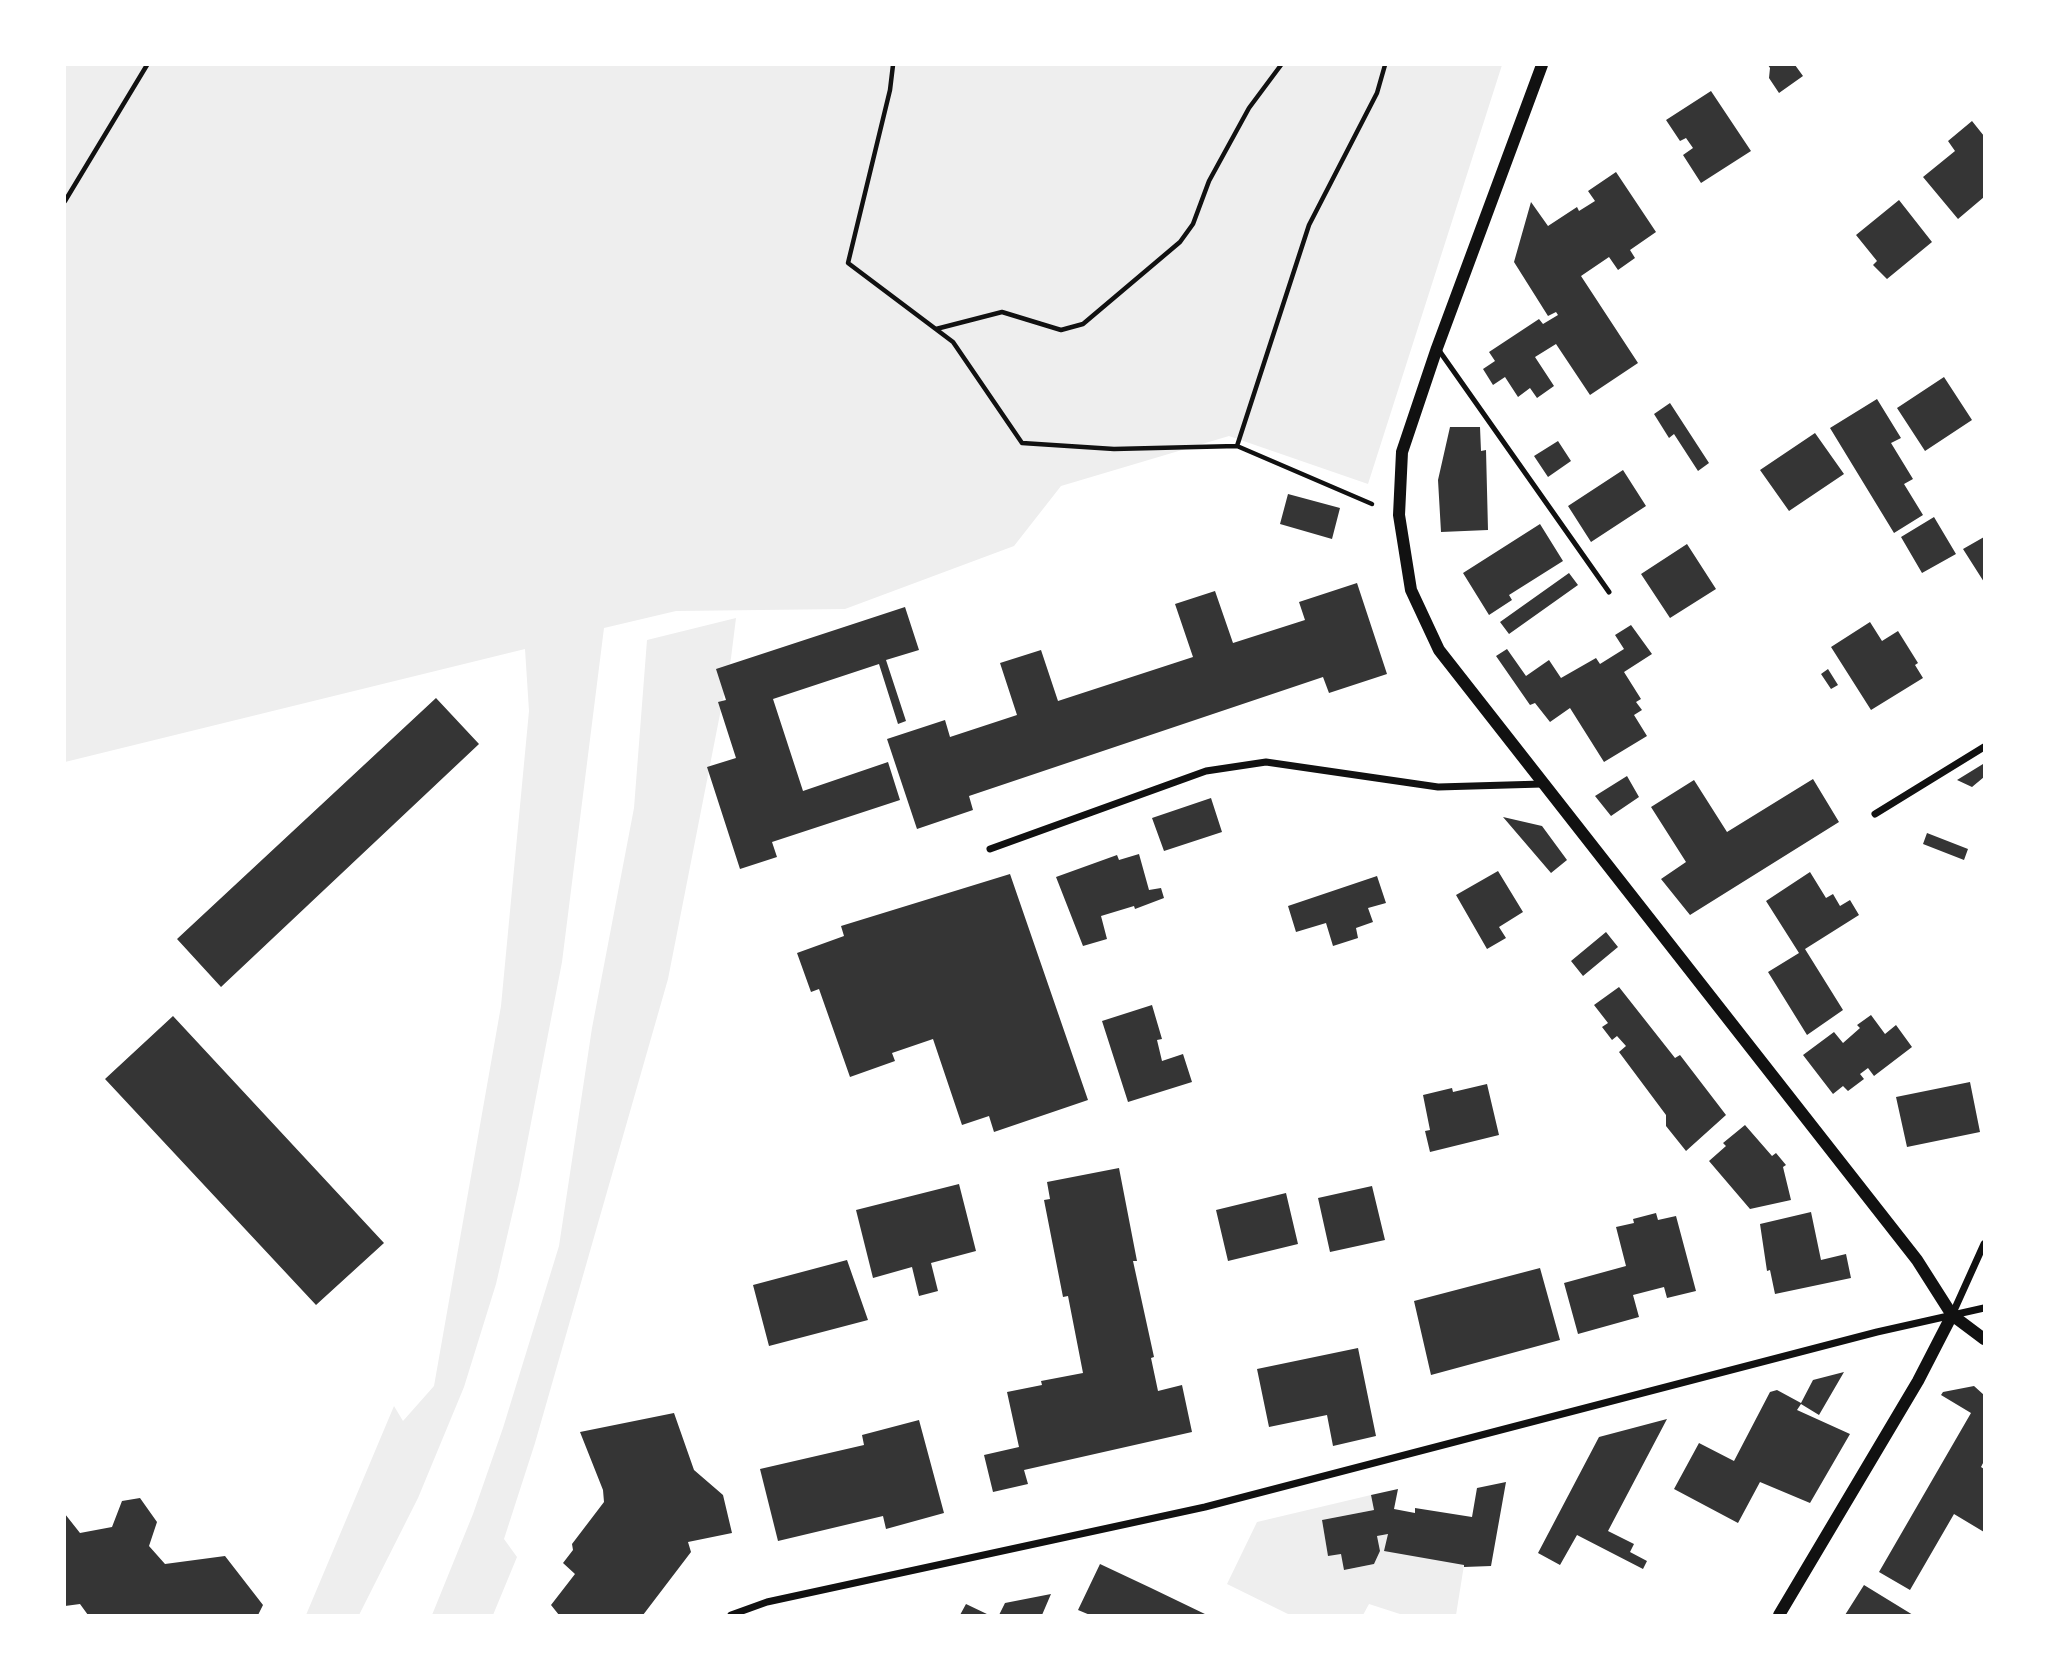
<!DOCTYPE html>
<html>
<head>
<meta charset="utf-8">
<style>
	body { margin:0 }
	#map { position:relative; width:2049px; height:1680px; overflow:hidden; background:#fff; font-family:"Times New Roman",serif }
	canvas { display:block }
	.frame { position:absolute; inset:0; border:66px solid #fff; pointer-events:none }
</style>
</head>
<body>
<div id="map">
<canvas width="2049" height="1680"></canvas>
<div class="frame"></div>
</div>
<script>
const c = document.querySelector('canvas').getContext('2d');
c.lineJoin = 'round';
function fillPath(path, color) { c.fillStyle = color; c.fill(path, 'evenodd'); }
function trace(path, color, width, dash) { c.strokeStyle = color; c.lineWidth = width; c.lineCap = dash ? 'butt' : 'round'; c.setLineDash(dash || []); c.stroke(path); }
fillPath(new Path2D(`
	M65,65H1502L1368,484L1229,436L1061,486L1014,546L845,609L676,611L604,628L562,962L519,1185L496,1284L464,1387L418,1498L359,1615H306L394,1406L403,1421L434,1386L501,1006L529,711L525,649L65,762Z
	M736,618L731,658L668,979L535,1443L504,1539L517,1557L493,1615H432L473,1514L503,1428L559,1246L592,1028L634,808L647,640Z
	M1371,1495L1374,1510L1322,1520L1328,1555L1341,1554L1345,1570L1374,1564L1380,1551L1377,1536L1388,1534L1464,1565L1456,1615H1403L1369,1604L1363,1615H1290L1227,1584L1257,1522Z`), '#eee');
fillPath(new Path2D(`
	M1768,65H1795L1803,76L1779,93L1769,78L1770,68Z
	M1711,91L1751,151L1701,183L1683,155L1693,148L1686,138L1680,141L1666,120Z
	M1972,121L1984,136V197L1958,219L1923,177L1955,151L1948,141Z
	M1616,172L1656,232L1630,250L1635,258L1618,270L1609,257L1581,276L1638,363L1590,395L1556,344L1535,357L1554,386L1537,398L1530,388L1518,397L1505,377L1493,385L1483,369L1495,361L1489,352L1539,319L1543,324L1558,315L1556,312L1548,316L1514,262L1531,202L1548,226L1577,207L1579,211L1595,201L1588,191Z
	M1899,200L1932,242L1887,279L1873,265L1877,261L1856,235Z
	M1944,377L1972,420L1925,451L1897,408Z
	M1877,399L1901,438L1891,443L1913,479L1904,484L1923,515L1894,533L1830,428Z
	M1670,403L1709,463L1698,471L1674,434L1669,438L1654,414Z
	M1450,427H1480L1481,451L1486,450L1488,530L1441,532L1438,480Z
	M1815,433L1844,474L1789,511L1760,470Z
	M1558,441L1571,461L1548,477L1534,456Z
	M1623,470L1646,506L1591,542L1568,506Z
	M1288,494L1340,508L1332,539L1280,524Z
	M1934,517L1956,554L1922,573L1901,537Z
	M1540,524L1563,561L1509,595L1512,600L1489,615L1463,573Z
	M1984,537V582L1963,549Z
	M1687,544L1716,589L1670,618L1641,574Z
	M1569,573L1578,585L1509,634L1500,622Z
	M1357,583L1387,674L1329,693L1323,677L969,796L973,810L917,829L887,739L945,720L950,737L1017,715L1000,663L1041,650L1058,701L1193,657L1175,604L1215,591L1233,643L1305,620L1299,602Z
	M905,607L919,650L886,660L906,721L898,724L879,664L773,699L803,791L888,762L900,800L772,842L777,857L740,869L707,767L736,758L718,702L726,700L716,669Z
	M1870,622L1882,641L1898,631L1918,663L1915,665L1923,678L1871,710L1831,647Z
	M1631,625L1652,654L1624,672L1641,699L1636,702L1642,710L1634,715L1647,736L1604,762L1570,708L1550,722L1535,703L1530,705L1496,656L1507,649L1526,676L1549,660L1561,678L1596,658L1600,664L1624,649L1615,635Z
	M1828,669L1838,685L1831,689L1821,674Z
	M436,698L479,744L221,987L177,939Z
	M1983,764L1984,777L1972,787L1957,780Z
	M1627,776L1639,797L1611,816L1595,796Z
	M1813,779L1839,822L1690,915L1661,879L1686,862L1651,807L1694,780L1727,832Z
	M1211,798L1222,832L1164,851L1152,818Z
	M1503,817L1542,826L1567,860L1551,873Z
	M1927,833L1968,849L1964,860L1923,844Z
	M1139,854L1149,890L1161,888L1164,898L1135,909L1134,906L1101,916L1107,939L1083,946L1056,877L1117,855L1119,860Z
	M1498,871L1523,912L1499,927L1506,938L1487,949L1456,895Z
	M1810,872L1826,898L1833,894L1840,906L1850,900L1859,915L1805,949L1843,1010L1807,1035L1768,972L1799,953L1766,901Z
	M1010,874L1088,1100L994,1132L989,1116L962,1125L933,1039L892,1053L895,1061L850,1077L819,989L811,992L797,953L844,936L841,926Z
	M1377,876L1386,903L1368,908L1373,922L1356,928L1358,938L1333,946L1326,923L1296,932L1288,906Z
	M1606,932L1618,947L1583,976L1571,961Z
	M1619,987L1675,1058L1680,1055L1726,1115L1686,1151L1666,1126V1115L1619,1052L1626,1046L1617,1036L1612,1040L1602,1027L1608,1023L1594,1005Z
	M1152,1005L1162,1039L1157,1040L1162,1061L1183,1054L1192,1082L1128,1102L1102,1021Z
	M1871,1015L1885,1034L1896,1025L1912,1047L1874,1076L1868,1068L1860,1074L1864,1079L1848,1091L1843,1086L1833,1094L1803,1055L1834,1032L1843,1043L1860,1028L1857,1025Z
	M173,1016L384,1243L316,1305L105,1079Z
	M1970,1082L1980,1132L1907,1147L1896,1097Z
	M1487,1084L1499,1135L1430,1152L1425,1131L1430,1130L1423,1095L1452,1088L1453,1092Z
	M1745,1125L1772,1156L1776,1153L1786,1165L1783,1167L1791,1200L1750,1209L1709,1161L1726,1146L1723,1143Z
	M1119,1168L1137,1261H1133L1154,1357L1151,1358L1158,1391L1182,1385L1192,1432L1024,1470L1028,1484L993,1492L984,1455L1019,1447L1007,1392L1042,1385L1041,1381L1083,1373L1068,1296L1063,1297L1044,1200L1050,1199L1047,1182Z
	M959,1184L976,1251L931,1263L938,1291L919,1296L912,1267L873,1278L856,1210Z
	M1372,1186L1385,1240L1330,1252L1318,1198Z
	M1286,1193L1298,1244L1228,1261L1216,1210Z
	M1811,1212L1821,1260L1846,1254L1851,1278L1775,1294L1770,1270L1767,1271L1760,1224Z
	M1656,1213L1658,1220L1676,1216L1696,1291L1667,1298L1664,1287L1633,1295L1639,1317L1578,1334L1564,1283L1626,1266L1616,1227L1634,1223L1633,1219Z
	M847,1260L868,1320L769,1346L753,1285Z
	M1540,1268L1560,1340L1431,1375L1414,1301Z
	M1358,1348L1376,1436L1333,1446L1327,1415L1269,1427L1257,1369Z
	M1844,1372L1819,1415L1801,1404L1797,1410L1850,1434L1810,1503L1760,1482L1738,1523L1674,1489L1699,1443L1734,1461L1770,1392L1777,1390L1801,1403L1813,1380Z
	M1974,1386L1984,1395V1461L1981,1467L1984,1469V1532L1954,1514L1910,1590L1879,1572L1971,1413L1941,1395L1943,1392Z
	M674,1413L694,1470L723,1495L732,1533L688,1542L691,1552L643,1615H559L551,1605L575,1574L563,1563L573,1550L572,1544L604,1502L603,1490L580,1432Z
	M1667,1419L1608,1531L1634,1544L1630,1552L1647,1561L1643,1569L1577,1535L1560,1565L1538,1553L1599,1437Z
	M919,1420L944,1513L886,1529L883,1516L778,1541L760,1469L864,1445L862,1435Z
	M1506,1482L1491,1566L1464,1567V1565L1384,1551L1388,1534L1377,1536L1380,1551L1374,1564L1344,1570L1341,1554L1328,1556L1322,1520L1374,1510L1371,1495L1398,1489L1394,1509L1415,1513V1508L1472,1517L1477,1488Z
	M140,1498L157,1522L149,1546L165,1564L225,1556L263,1605L258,1615H88L80,1604L65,1606V1514L80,1533L112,1527L122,1501Z
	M1100,1564L1151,1588L1207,1615H1090L1078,1610Z
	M1864,1585L1913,1615H1845Z
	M1051,1594L1042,1615H999L1005,1603Z
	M966,1604L989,1615H960Z`), '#353535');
trace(new Path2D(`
	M893,65L890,90L848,263L953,342L1022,443L1114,449L1237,446L1372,504
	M65,201L147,65
	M936,329L1002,312L1061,330L1083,324L1180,242L1193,224L1209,181L1249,108L1281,65
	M1237,446L1309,225L1377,93L1385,65`), '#111', 4.5);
trace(new Path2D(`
	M1438,349L1609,592`), '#111', 5);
trace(new Path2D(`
	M1875,814L1984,747
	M990,849L1206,771L1266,762L1438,787L1542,784
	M1952,1315L1984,1244
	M731,1615L767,1602L1205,1507L1877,1332L1984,1308`), '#111', 7);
trace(new Path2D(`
	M1542,65L1437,348L1402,452L1399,515L1411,590L1439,650L1917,1260L1952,1315L1984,1339
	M1779,1615L1918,1381L1952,1315`), '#111', 12);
</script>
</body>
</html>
